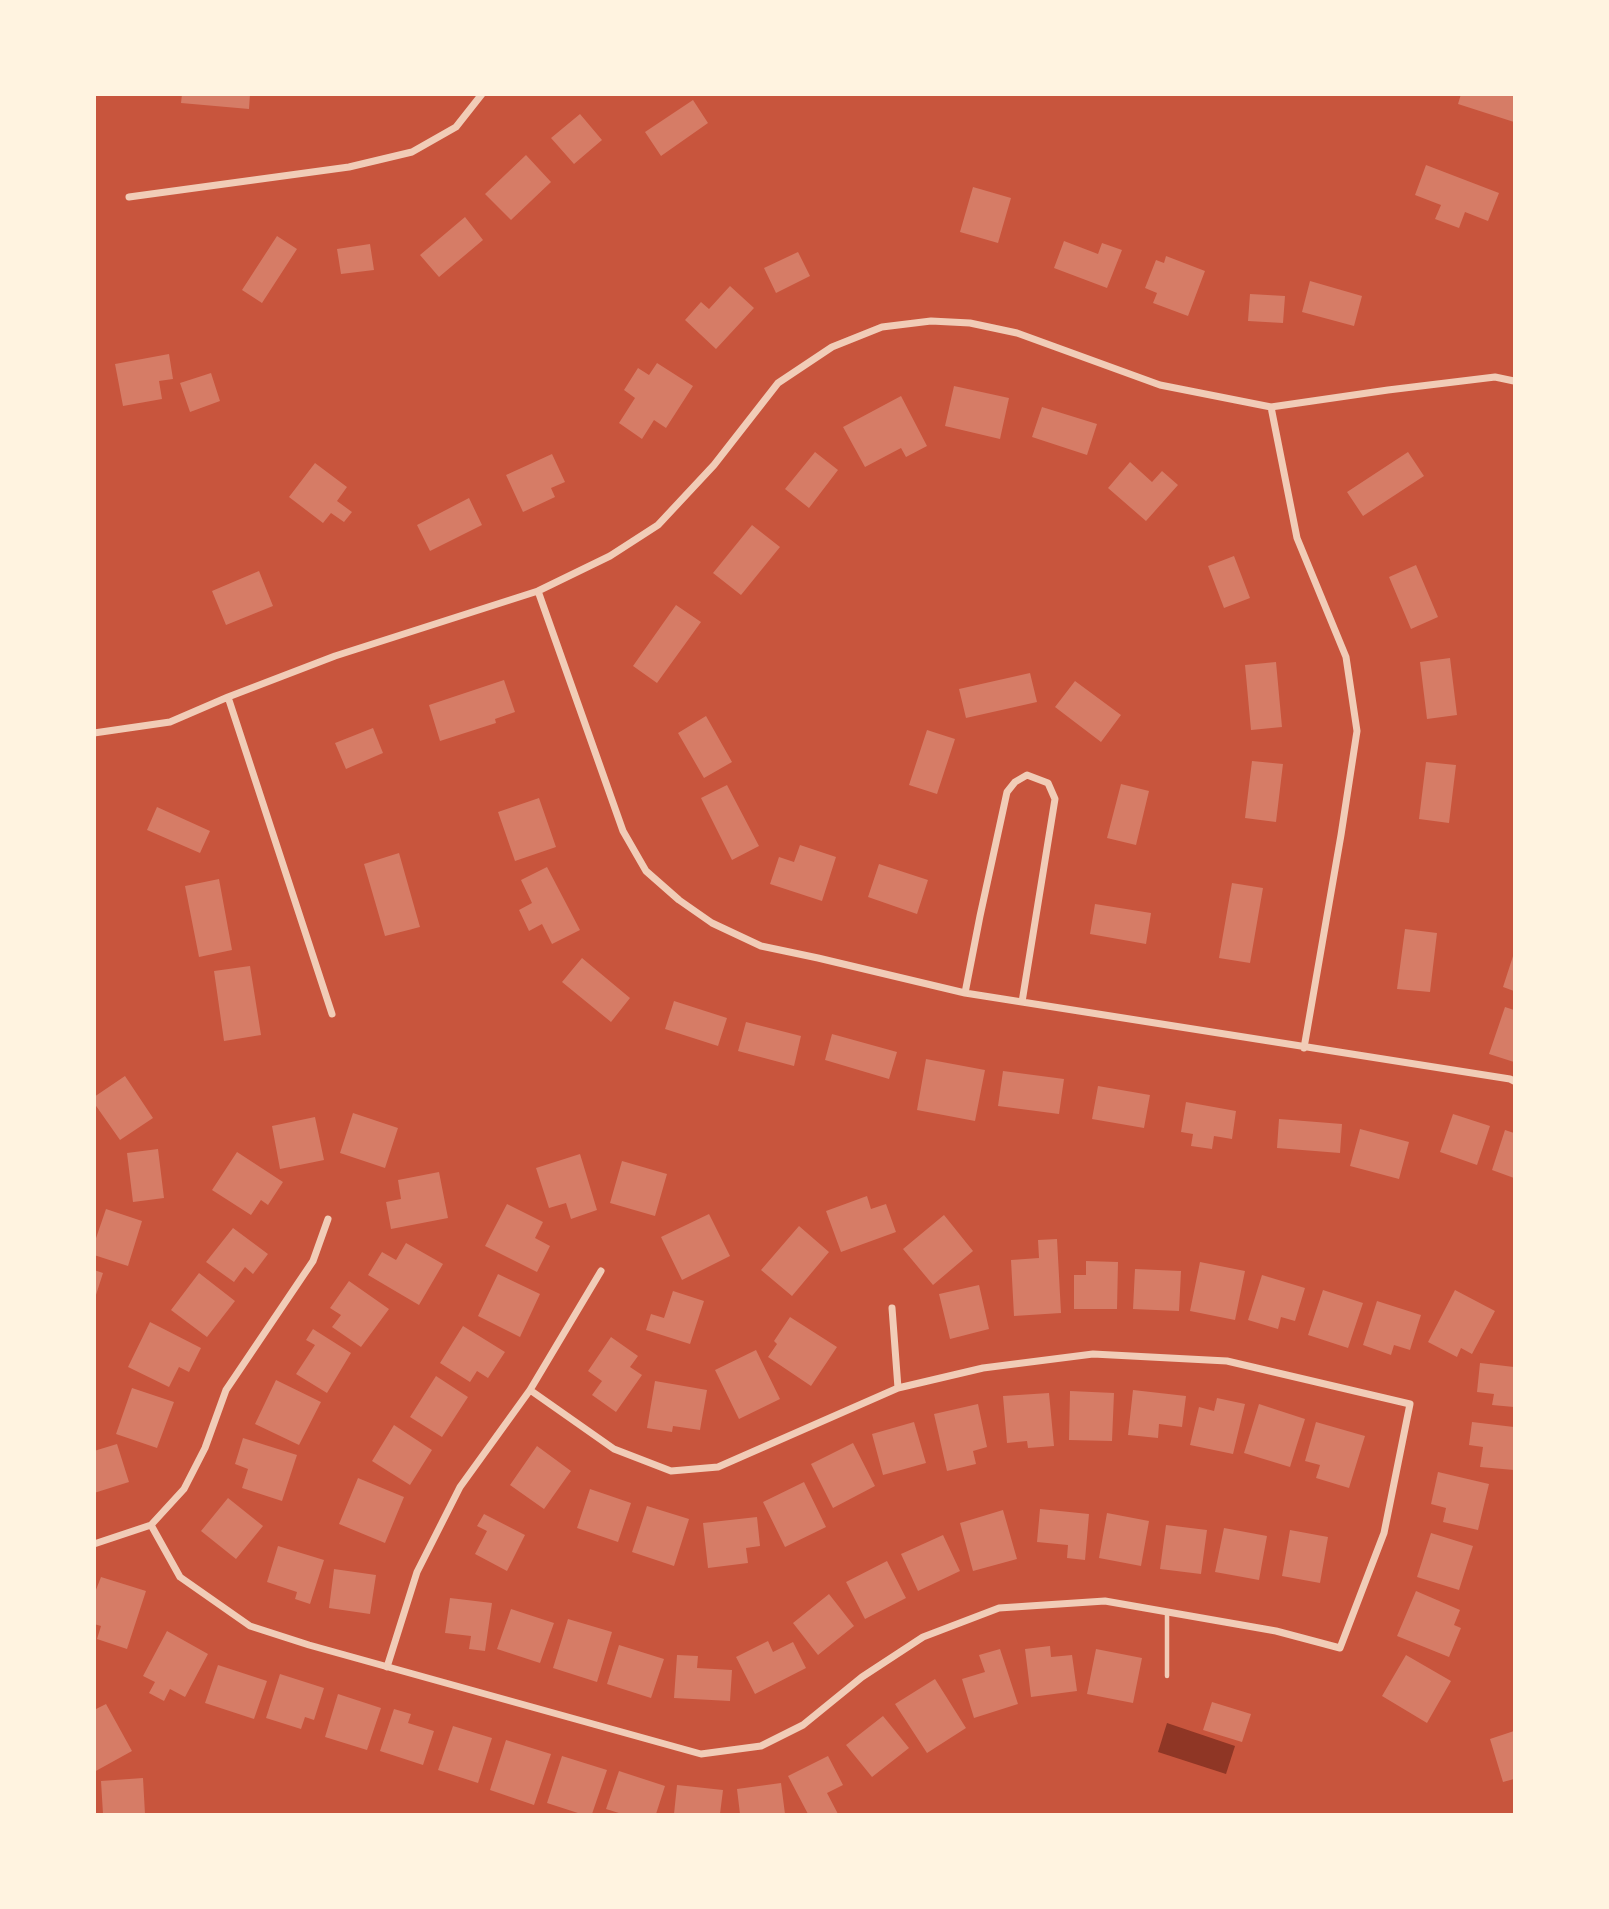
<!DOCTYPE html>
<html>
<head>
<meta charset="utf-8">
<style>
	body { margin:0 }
	#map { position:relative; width:1609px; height:1909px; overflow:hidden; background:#c8553d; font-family:"PT Sans Narrow",sans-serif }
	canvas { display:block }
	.frame { position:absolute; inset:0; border:96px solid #fff3e0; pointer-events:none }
</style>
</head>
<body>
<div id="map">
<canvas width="1609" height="1909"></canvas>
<div class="frame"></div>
</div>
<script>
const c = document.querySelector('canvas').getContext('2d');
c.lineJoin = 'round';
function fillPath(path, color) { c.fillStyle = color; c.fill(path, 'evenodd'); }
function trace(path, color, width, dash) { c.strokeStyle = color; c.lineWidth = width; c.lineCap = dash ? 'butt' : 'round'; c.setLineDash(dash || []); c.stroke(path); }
fillPath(new Path2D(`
	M1167,1723L1235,1746L1226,1774L1158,1752Z`), '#8f3625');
fillPath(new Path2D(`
	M182,94H250L249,109L181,103Z
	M1461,94H1514V122L1458,104Z
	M693,100L708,123L661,156L645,132Z
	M580,114L602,140L574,164L551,138Z
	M526,155L551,182L511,220L485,194Z
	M1426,165L1499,193L1488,221L1465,212L1459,228L1435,219L1441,205L1415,195Z
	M973,187L1011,198L998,243L960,232Z
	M465,217L483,240L439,277L420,255Z
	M277,236L297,249L262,303L242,290Z
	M1064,241L1098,254L1102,243L1122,250L1107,288L1054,268Z
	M370,244L374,270L341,274L337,249Z
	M798,252L810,276L776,293L764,268Z
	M1166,256L1205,271L1188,316L1153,303L1157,293L1145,288L1156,260L1164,263Z
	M1310,281L1362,296L1354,326L1302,312Z
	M730,286L754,308L716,349L685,320L701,302L709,309Z
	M1250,294L1285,296L1283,323L1248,321Z
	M169,354L173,379L159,381L162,399L123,406L115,364Z
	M657,363L693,386L666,428L654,420L642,439L619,423L635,398L624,390L638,368L649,375Z
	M211,373L220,401L190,412L180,383Z
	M954,386L1009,398L1000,439L945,426Z
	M901,396L927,446L906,457L901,448L865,467L843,427Z
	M1042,407L1097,424L1087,455L1032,437Z
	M815,452L838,470L809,508L785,489Z
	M1408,452L1424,476L1363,516L1347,492Z
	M552,454L565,482L551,488L555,497L523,512L506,475Z
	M1130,462L1152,482L1162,471L1178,485L1146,521L1108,488Z
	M315,463L347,487L337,501L352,512L344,522L331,513L323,523L289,497Z
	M469,498L482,525L430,551L417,525Z
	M752,525L780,547L741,595L713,573Z
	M1234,556L1250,598L1224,608L1208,566Z
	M1416,565L1438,617L1411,629L1389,577Z
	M259,571L273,606L226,625L212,591Z
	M676,605L701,622L657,683L633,666Z
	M1450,658L1457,715L1427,719L1420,662Z
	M1276,662L1282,727L1251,730L1245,665Z
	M1030,673L1037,702L966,718L959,689Z
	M504,680L515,712L495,719L496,723L440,741L429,705Z
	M1075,681L1121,715L1101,742L1055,707Z
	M706,716L732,762L704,778L678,733Z
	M373,728L383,753L346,769L335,743Z
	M927,730L955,739L937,794L909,785Z
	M1252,761L1283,764L1276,822L1245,818Z
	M1426,762L1456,765L1449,823L1419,819Z
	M1121,784L1149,791L1136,845L1107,838Z
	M727,785L759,846L732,860L701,798Z
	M539,798L556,847L515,861L498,812Z
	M157,807L210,831L200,853L147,830Z
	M800,845L836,857L822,901L770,884L779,857L794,862Z
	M399,853L420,927L385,936L364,864Z
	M879,864L928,880L917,914L868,897Z
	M547,867L580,930L552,944L542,924L529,931L519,910L532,903L521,880Z
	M219,879L232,950L199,957L185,886Z
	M1232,883L1263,888L1250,963L1219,958Z
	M1095,904L1151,913L1146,944L1090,934Z
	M1405,929L1437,933L1430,992L1397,989Z
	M1514,953V991L1503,987Z
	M582,958L630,998L611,1022L562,982Z
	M250,966L261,1035L224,1041L214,971Z
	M674,1001L727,1018L718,1046L665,1029Z
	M1505,1007L1514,1010V1062L1489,1054Z
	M746,1022L801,1036L794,1066L738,1051Z
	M832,1034L897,1052L889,1079L825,1060Z
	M926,1059L985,1070L975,1121L917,1110Z
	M1003,1071L1064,1079L1059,1114L998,1106Z
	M125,1076L153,1118L120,1140L94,1103V1097Z
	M1098,1086L1150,1095L1144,1128L1092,1119Z
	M1186,1102L1236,1111L1232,1139L1214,1136L1212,1149L1191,1146L1193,1134L1181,1132Z
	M353,1113L398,1128L385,1168L340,1153Z
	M1453,1114L1490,1126L1477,1165L1440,1152Z
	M315,1117L324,1160L280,1169L272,1126Z
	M1279,1119L1342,1124L1340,1153L1277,1148Z
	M1360,1129L1409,1142L1399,1179L1350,1166Z
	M1505,1130L1514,1133V1178L1492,1170Z
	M158,1149L164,1198L133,1202L127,1153Z
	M237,1152L283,1182L268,1205L261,1200L251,1215L212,1190Z
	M580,1154L597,1210L571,1219L566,1203L549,1208L536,1168Z
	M622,1161L667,1174L655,1216L610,1203Z
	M439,1172L448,1218L391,1229L386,1202L401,1199L398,1180Z
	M867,1196L871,1209L886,1204L896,1232L841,1252L826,1211Z
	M507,1204L543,1222L535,1238L550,1246L537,1272L485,1246Z
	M106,1209L142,1221L128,1266L94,1255V1244Z
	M709,1214L730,1256L682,1280L661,1237Z
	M944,1215L973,1251L933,1285L903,1249Z
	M799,1226L829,1252L792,1296L761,1270Z
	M233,1228L268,1254L253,1274L245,1267L234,1282L206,1262Z
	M1057,1239L1061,1313L1014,1316L1011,1260L1039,1258L1038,1240Z
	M406,1243L443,1264L419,1305L368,1275L382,1252L396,1260Z
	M1086,1261L1118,1262L1117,1309H1074V1275H1086Z
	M1200,1262L1245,1271L1235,1320L1190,1311Z
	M1135,1269L1181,1271L1179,1311L1133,1309Z
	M94,1270L103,1273L95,1298H94Z
	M199,1273L235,1301L207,1337L171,1310Z
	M498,1274L540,1294L520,1337L478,1316Z
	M1262,1275L1305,1288L1295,1321L1281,1317L1278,1329L1248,1320Z
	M349,1281L389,1309L361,1347L332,1327L341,1315L330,1308Z
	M979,1285L989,1329L950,1339L939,1294Z
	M1323,1290L1363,1303L1348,1348L1308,1335Z
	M1455,1290L1495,1311L1472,1354L1461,1348L1457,1357L1428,1342Z
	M673,1291L704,1301L690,1344L646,1330L651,1314L664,1318Z
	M1377,1301L1421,1315L1410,1350L1394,1345L1391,1355L1363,1345Z
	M790,1317L837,1347L811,1386L768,1357L777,1344L774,1341Z
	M150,1322L201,1348L189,1372L179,1367L169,1387L128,1367Z
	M463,1326L505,1352L488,1378L477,1371L470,1382L440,1363Z
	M313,1329L351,1353L327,1393L296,1374L315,1345L306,1340Z
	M611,1337L638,1356L630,1367L642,1375L616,1412L592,1395L602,1381L588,1371Z
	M756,1350L780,1399L739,1419L715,1370Z
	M1480,1363L1514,1367V1407L1492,1405L1494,1394L1477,1392Z
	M436,1376L468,1397L442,1437L410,1417Z
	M276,1380L321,1402L299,1445L255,1424Z
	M655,1381L707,1390L700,1430L673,1426L672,1432L647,1428Z
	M132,1388L174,1402L157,1448L116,1434Z
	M1133,1390L1186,1396L1182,1427L1159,1424L1158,1438L1128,1435Z
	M1070,1391L1114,1393L1112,1441L1069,1440Z
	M1049,1393L1054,1446L1028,1448L1027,1441L1007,1443L1003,1396Z
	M1217,1398L1245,1404L1233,1454L1190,1445L1199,1407L1214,1411Z
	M978,1404L987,1447L973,1451L976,1464L947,1471L934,1414Z
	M1259,1404L1305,1419L1290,1467L1244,1453Z
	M914,1422L926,1463L883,1475L872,1434Z
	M1316,1422L1365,1436L1349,1488L1316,1478L1320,1465L1305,1461Z
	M1472,1422L1514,1427V1470L1480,1467L1483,1447L1469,1445Z
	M394,1425L432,1450L410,1485L372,1461Z
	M243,1438L297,1455L282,1501L242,1488L248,1469L235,1464Z
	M853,1443L875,1486L833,1508L811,1464Z
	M117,1444L129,1482L94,1493V1451Z
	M537,1446L571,1471L544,1509L510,1485Z
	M1438,1472L1489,1484L1478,1530L1443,1522L1446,1508L1431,1504Z
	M358,1478L404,1497L385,1543L339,1524Z
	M804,1482L826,1527L785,1547L763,1502Z
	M590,1489L631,1503L618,1542L577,1528Z
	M228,1498L263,1526L236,1559L201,1531Z
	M647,1506L689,1519L674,1566L632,1552Z
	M1040,1509L1089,1514L1085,1560L1067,1558L1068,1545L1037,1542Z
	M1003,1510L1017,1559L973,1571L960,1523Z
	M1107,1513L1149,1521L1141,1566L1099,1558Z
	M484,1514L525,1535L507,1571L475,1554L487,1531L477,1526Z
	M757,1517L760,1546L746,1548L748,1563L708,1568L703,1523Z
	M1166,1525L1207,1530L1201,1574L1160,1569Z
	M1224,1528L1267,1536L1259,1580L1215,1572Z
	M1290,1530L1328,1537L1320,1583L1282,1576Z
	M1431,1533L1473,1546L1459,1590L1417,1577Z
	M943,1535L960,1571L918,1591L901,1554Z
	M278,1546L324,1560L310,1604L295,1599L297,1592L267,1582Z
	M887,1561L906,1598L865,1619L846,1582Z
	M334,1569L376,1575L370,1614L329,1608Z
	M101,1577L146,1591L127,1649L97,1639L101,1626L94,1624V1595Z
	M1416,1591L1460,1610L1454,1625L1461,1628L1449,1657L1397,1636Z
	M829,1594L854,1626L818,1655L793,1623Z
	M450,1598L492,1603L485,1651L469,1649L471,1636L445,1633Z
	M511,1609L554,1623L540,1663L497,1649Z
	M568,1619L612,1632L597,1682L553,1668Z
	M167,1631L208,1654L185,1697L170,1689L164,1701L149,1693L155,1682L143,1676Z
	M768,1641L773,1652L793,1642L806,1668L755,1694L736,1657Z
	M619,1645L664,1659L651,1698L607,1684Z
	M1050,1646L1051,1657L1072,1655L1077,1691L1031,1697L1025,1649Z
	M1000,1649L1018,1704L974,1718L962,1679L985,1672L979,1655Z
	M1096,1649L1142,1658L1133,1703L1087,1694Z
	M677,1655L698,1656L697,1668L732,1670L730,1701L674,1698Z
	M1406,1655L1451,1681L1427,1723L1382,1696Z
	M218,1665L267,1681L254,1719L205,1703Z
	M280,1674L324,1688L314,1720L305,1717L301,1729L266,1718Z
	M935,1679L966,1728L927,1753L895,1704Z
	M338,1694L381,1708L367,1750L325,1737Z
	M1212,1702L1251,1714L1242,1742L1203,1730Z
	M106,1704L132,1751L94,1772V1710Z
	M394,1709L411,1714L408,1723L434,1731L423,1765L380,1751Z
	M883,1716L909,1748L872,1777L846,1745Z
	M453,1726L492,1738L478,1783L438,1770Z
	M1514,1731V1779L1503,1782L1490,1739Z
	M506,1740L551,1754L534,1805L490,1790Z
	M562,1756L607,1770L592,1814H581L547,1803Z
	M828,1756L843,1785L827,1793L838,1814H808L788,1776Z
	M619,1771L665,1786L656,1814H622L606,1809Z
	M143,1778L145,1814H103L101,1781Z
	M781,1783L785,1814H740L737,1789Z
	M677,1785L723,1790L720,1814H674Z`), '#d67c66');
trace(new Path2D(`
	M1167,1613V1676`), '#f1ccb7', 4.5);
trace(new Path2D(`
	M129,197L349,167L412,152L456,127L482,94
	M1271,407L1297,538L1346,657L1357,731L1341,835L1304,1048
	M538,591L623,831L646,871L679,900L712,923L761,946L818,958L965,993L1510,1079L1514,1081
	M228,697L332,1014
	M94,733L170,722L228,697L335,656L538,591L610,556L658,525L714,465L778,383L832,347L882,327L931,321L970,323L1017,333L1160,385L1271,407L1388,390L1495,377L1514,381
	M965,993L980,916L1007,792L1015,782L1027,775L1048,783L1055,799L1022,1002
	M892,1308L898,1388
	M151,1525L180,1577L250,1626L309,1645L701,1754L761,1746L803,1725L862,1677L923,1637L999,1608L1105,1601L1276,1631L1340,1648L1384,1533L1410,1404L1227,1361L1093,1354L983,1368L898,1388L718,1467L671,1471L614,1449L530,1390
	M94,1544L151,1525L184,1489L205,1448L226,1390L313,1261L328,1219
	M387,1667L417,1572L460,1487L530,1390L601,1271`), '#f1ccb7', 7);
</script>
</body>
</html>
